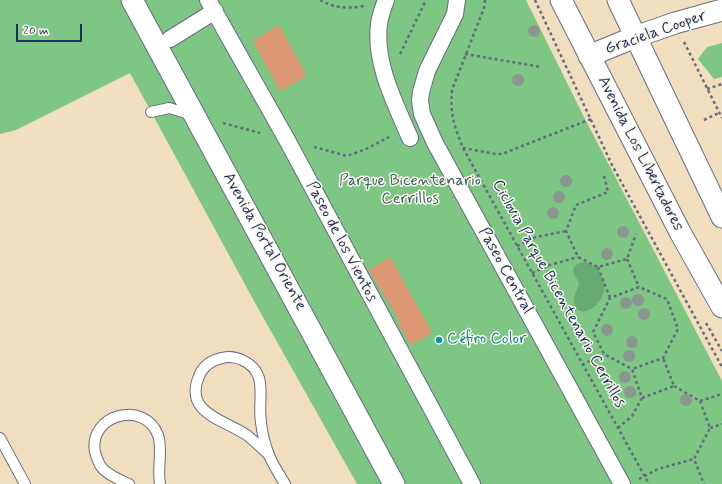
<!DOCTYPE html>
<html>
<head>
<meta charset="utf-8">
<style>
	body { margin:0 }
	#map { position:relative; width:722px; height:484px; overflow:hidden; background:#f1debf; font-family:Mynerve,sans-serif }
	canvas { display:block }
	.scale { position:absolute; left:16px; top:24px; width:66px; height:18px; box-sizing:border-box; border:2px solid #1b2f5e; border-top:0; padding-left:5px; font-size:12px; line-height:14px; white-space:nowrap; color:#1b2f5e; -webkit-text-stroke:3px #fbf7ec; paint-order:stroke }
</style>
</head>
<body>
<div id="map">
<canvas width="722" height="484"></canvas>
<div class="scale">20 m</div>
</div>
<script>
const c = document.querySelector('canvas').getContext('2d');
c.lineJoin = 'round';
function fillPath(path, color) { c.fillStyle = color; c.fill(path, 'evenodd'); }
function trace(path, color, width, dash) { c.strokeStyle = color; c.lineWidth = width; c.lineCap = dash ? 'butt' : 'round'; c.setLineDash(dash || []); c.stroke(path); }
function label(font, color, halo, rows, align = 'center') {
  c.font = font + ' Mynerve,sans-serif'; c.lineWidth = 3; c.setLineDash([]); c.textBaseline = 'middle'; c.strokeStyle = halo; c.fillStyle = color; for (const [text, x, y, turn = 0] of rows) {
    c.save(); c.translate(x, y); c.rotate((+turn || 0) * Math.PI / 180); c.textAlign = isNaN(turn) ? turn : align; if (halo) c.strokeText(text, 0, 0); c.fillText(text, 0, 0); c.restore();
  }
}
fillPath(new Path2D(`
	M0,0H526L586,121L722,381V484H357L254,301L130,73L16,130L0,134Z
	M722,43V77L714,79L698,59L707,47Z`), '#7dc683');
fillPath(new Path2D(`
	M584,262C593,264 598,267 601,275C616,302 573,328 574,298C575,293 578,288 579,283L573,272C573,265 579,263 584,262Z`), '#66ab71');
fillPath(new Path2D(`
	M279,25L307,76L280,91L253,41Z
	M390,257L432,333L411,345L398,323L400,322L369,270Z`), '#de9873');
const service = new Path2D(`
	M151,112L169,108L193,115
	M0,438L25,484
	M268,454C262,448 255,442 248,436C226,420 183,414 199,376C203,366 212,360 222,358C229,356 236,357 242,360C270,372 257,400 261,422C262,432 265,445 269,455C273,465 279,474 285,484
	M129,484C120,480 110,476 103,469C98,464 97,458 95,452C88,415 144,399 158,435C163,448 157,469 160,484`);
const pedestrian = new Path2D(`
	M208,0L287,140L472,484
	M386,0C383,8 380,16 379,24C374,63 395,103 410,138
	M457,0L455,14L427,71L421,92L420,101L422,114L435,143L622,484
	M170,39L215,11`);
const minor = new Path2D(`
	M132,0L394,484
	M561,0L680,232L722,307
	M618,0L722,217
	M589,56L635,37L675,23L722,10`);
trace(service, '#666c80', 12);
trace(pedestrian, '#666c80', 18);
trace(minor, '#666c80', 23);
trace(new Path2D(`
	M320,0C334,8 348,9 364,6
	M485,0L484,8L452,90C450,115 454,125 463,148L649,484
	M535,0L612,165L722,367
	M684,42L722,118
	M400,54L426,0
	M465,54L541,67
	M707,89L722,84
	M704,120L719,113
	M223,123L260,133
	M314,147L347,156L366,149L389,137
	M463,148L496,154H502L591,119
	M604,176L608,192L576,205L566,231L578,257L598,267L627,259L636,234
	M517,246L536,237L566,231
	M627,259L639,287
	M598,267L610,298
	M532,273L550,265L578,257
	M706,323L722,351
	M582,365L604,354
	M674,386L700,401L710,428L694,459L704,484
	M642,398L674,386L663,358
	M700,401L722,394
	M618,428L632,416L642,398L632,369L604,354L593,332L610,298L639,287L667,299L678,329L663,358L632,369
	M710,428L722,424
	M639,479L658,469L694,459`), '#666c80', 2.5, [3, 3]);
trace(service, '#fff', 10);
trace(pedestrian, '#fff', 16);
trace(minor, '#fff', 21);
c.fillStyle = '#8b9690';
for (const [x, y] of [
	[534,31],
	[518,80],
	[566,181],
	[559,197],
	[553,213],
	[623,232],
	[607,254],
	[638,300],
	[626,303],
	[644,314],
	[607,330],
	[632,342],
	[629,356],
	[625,377],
	[630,392],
	[686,400]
]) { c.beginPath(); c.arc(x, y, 6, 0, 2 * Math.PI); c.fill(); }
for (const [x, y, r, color] of [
	[439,340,4,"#0f9aa8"]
]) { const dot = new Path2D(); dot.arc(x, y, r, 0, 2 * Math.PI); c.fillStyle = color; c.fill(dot); trace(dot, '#fbf7ec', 1.5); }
label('16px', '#1b2f5e', '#fbf7ec', [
	["Graciela Cooper",656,33,-19],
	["Avenida Los Libertadores",640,154,63],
	["Avenida Portal Oriente",264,242,61],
	["Paseo de los Vientos",341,242,62],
	["Paseo Central",505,271,61],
	["Ciclovia Parque Bicentenario Cerrillos",558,294,61]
]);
label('16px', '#385c69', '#fbf7ec', [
	["Parque Bicentenario",410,182],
	["Cerrillos",410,200]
]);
label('16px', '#0d838f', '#fbf7ec', [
	["Céfiro Color",447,340]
], 'left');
</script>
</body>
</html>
